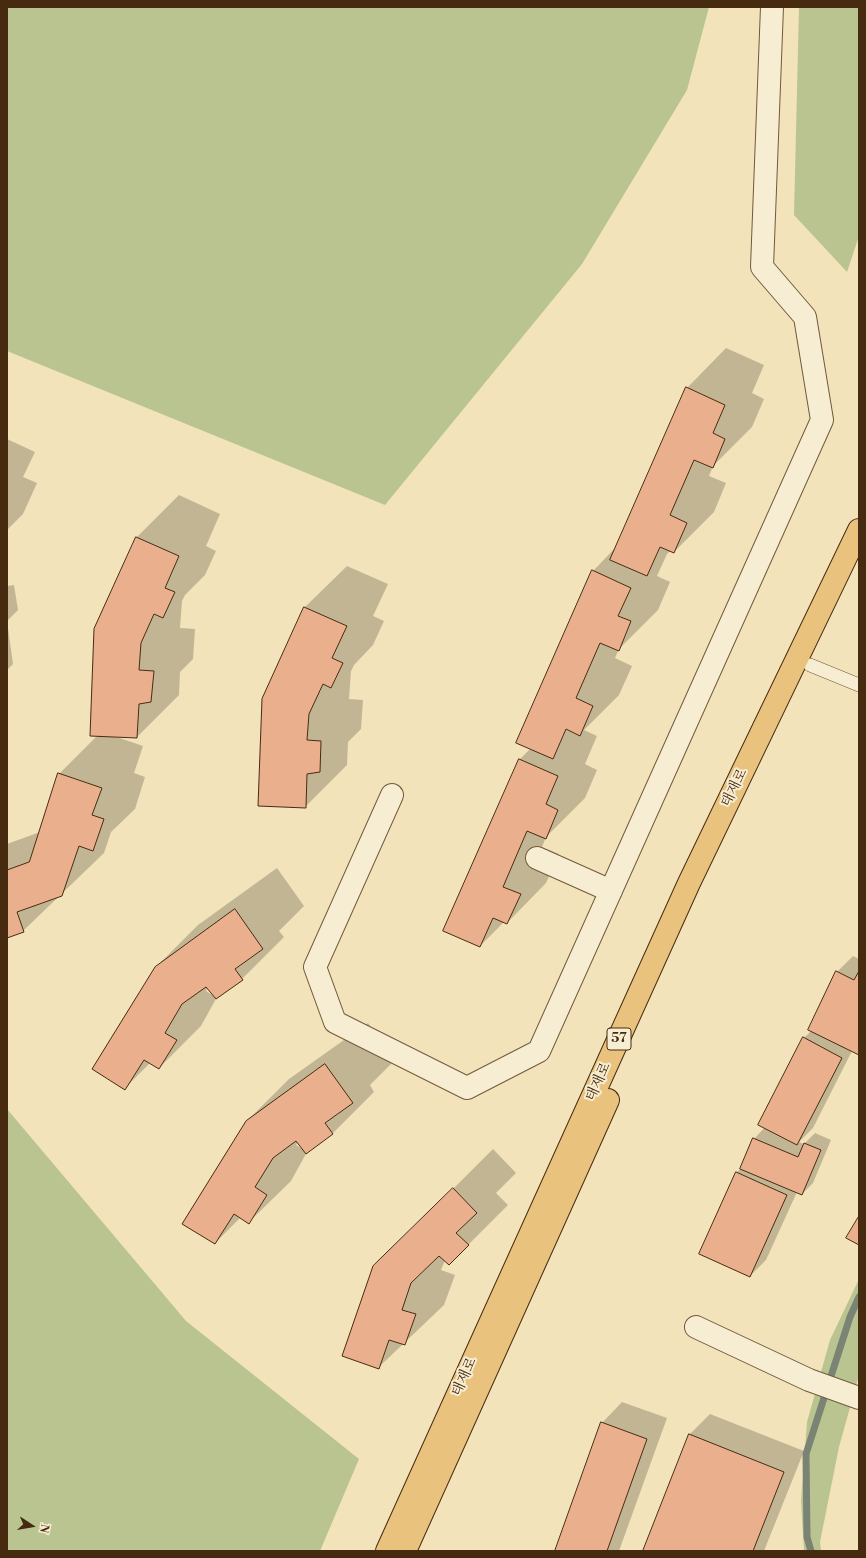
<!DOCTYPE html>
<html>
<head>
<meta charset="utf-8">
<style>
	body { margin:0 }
	#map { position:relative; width:866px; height:1558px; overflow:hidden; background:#f2e3ba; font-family:"Libre Bodoni",serif }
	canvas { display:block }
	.frame { position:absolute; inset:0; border:8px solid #472b11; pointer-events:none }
	.north { position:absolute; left:12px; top:1506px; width:40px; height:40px; -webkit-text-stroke:3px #f7edd2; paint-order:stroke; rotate:102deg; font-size:11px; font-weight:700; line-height:16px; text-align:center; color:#472b11 }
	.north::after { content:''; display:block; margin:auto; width:14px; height:18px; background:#472b11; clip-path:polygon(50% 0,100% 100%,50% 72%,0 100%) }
</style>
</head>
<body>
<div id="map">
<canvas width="866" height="1558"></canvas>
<div class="frame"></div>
<div class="north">N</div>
</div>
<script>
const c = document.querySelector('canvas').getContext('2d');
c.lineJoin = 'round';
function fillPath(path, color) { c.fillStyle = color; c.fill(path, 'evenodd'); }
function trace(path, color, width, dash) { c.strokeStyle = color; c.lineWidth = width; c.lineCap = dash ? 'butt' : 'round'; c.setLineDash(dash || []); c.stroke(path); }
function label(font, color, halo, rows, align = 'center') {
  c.font = font + ' "Libre Bodoni","Noto Serif KR",serif'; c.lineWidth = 4; c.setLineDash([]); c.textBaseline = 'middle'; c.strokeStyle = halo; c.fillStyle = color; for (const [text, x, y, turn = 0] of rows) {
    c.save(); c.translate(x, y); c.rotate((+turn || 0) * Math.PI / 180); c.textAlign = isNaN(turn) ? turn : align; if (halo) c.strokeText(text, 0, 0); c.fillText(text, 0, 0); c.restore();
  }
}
fillPath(new Path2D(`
	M7,7H709L687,90L582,264L385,505L7,351Z
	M799,7H859V236L847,272L794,215Z
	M7,1109L186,1321L359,1459L320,1551H7Z
	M859,1279V1375L839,1447L820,1542L821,1551H804L801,1501L807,1422L830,1340Z`), '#bac490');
fillPath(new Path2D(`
	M726,348L764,365L752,393L764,399L752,427L713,466L709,476L726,483L714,512L674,552L671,550L667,554L657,576L670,582L658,610L619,649L615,658L632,666L619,695L584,730L597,736L585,764L597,770L585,798L546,837L542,847L559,854L546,883L507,923L504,922L480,946L520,759L531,748L593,571L617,546L687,388Z
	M7,439L35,452L23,477L37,483L23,514L7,530Z
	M179,495L220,514L206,546L216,551L205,575L185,595L182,601L180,628L195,629L193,659L180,672L179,695L137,737L114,736L143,746L134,773L145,777L135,809L111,832L104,853L23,931L7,937V844L40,832L59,774L98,735L95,629L137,537Z
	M347,566L388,584L373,616L384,621L373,645L354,665L351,671L349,699L363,700L361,729L348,742L347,765L305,807L263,699L305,607Z
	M14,585L18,610L7,621L13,664L7,670V586Z
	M277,868L304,906L279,931L284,937L242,979L217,997L201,1026L159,1068L150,1063L125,1088L156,967L198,925ZM208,987L214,996L206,991Z
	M853,956L859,959V1054L852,1051L813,1128L799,1142L804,1144L815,1133L831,1140L813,1183L802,1194L797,1192L766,1260L750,1276L700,1254L737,1172L742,1168L754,1139L765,1127L804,1038L811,1031L837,972Z
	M368,1023L394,1061L370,1085L374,1092L332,1134L307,1152L291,1181L249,1222L241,1217L215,1243L246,1122L289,1079ZM298,1142L304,1150L296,1145Z
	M493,1149L516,1173L496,1193L508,1205L449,1264L445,1260L441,1270L455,1275L444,1305L379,1367L412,1230Z
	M622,1402L667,1418L619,1551H556L602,1423Z
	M710,1414L804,1451L764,1551H644L690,1434Z`), '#0003');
trace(new Path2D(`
	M811,1551L807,1537L806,1454L850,1317L859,1297`), '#7a8374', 7);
const building = new Path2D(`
	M686,387L725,405L713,433L725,439L713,468L694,460L670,515L687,523L674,553L660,547L647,576L610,560Z
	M136,537L179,556L165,588L175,592L163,618L154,614L141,643L139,670L154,671L151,702L139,704L137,738L90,736L94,629Z
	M592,570L631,588L618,616L631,621L619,651L600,643L576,698L593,706L580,736L566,729L553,759L516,743Z
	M304,607L347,626L332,658L343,663L331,688L323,684L309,714L307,740L321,741L320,772L307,774L306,808L258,806L262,699Z
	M519,759L558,776L546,804L558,810L546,839L527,831L503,887L521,894L507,924L493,918L480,947L443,931Z
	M58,773L102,788L92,815L104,819L93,851L79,846L62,896L17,912L24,932L7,938V870L29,862Z
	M235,909L263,949L235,969L243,980L216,999L206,987L182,1004L165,1033L177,1040L159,1069L144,1060L125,1090L92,1069L155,967Z
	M836,971L854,980L859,971V1055L808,1030Z
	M803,1037L842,1058L797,1145L758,1125Z
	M325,1064L353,1103L325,1123L333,1134L306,1154L296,1141L273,1158L255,1187L267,1195L249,1224L234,1214L215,1244L182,1224L246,1121Z
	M753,1138L798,1157L804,1143L821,1150L802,1195L740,1169Z
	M736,1172L787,1195L750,1277L699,1254Z
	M453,1188L477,1213L456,1233L469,1245L449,1265L439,1256L411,1283L402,1310L416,1314L405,1345L389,1340L379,1369L342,1356L373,1266Z
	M859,1216V1245L846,1238Z
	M601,1422L647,1439L607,1551H555Z
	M689,1434L784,1472L753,1551H643Z`);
fillPath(building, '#eaaf8c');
trace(building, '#472b11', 1);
const lane = new Path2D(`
	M810,665L859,685`);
const street = new Path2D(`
	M392,795L315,967L335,1022L467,1088L539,1051L822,420L805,317L762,267L772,7
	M537,858L611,891
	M696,1327L809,1380L859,1398`);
const primary = new Path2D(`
	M387,1551L689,883L859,530
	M405,1551L608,1100`);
trace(lane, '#72593b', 14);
trace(street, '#72593b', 24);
trace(primary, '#472b11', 24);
trace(lane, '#f7edd2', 13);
trace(street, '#f7edd2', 22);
trace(primary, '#e9c27d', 22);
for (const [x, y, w] of [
	[619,1039,24]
]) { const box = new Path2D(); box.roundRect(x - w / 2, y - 11, w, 22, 3); c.fillStyle = '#f7edd2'; c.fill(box); trace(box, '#472b11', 1); }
label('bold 13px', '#472b11', null, [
	["57",619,1039]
]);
label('14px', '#472b11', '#f7edd2', [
	["태재로",735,788,-64],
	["태재로",599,1082,-66],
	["태재로",465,1377,-66]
]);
</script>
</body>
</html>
